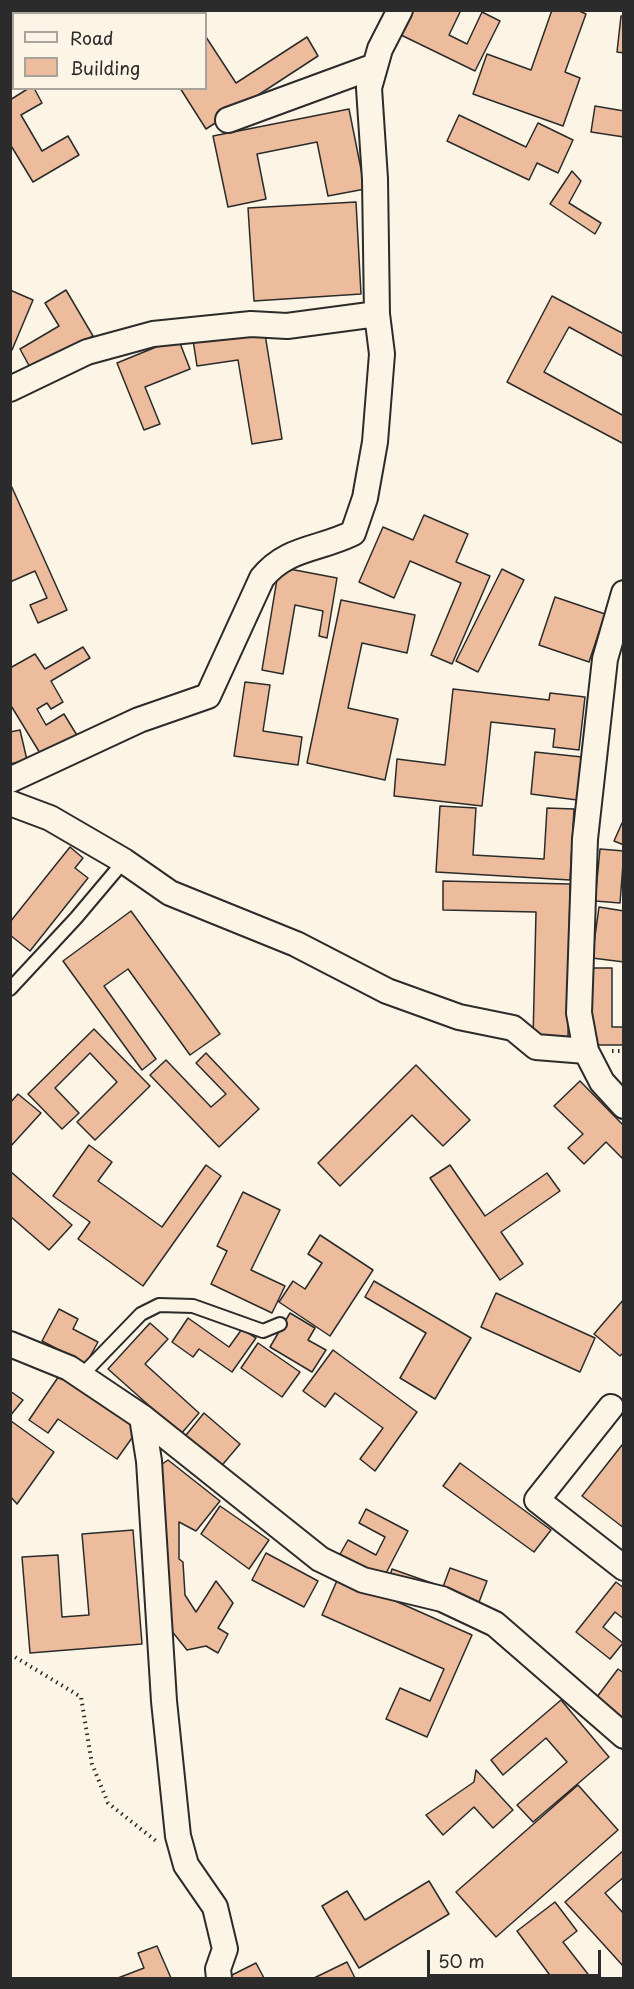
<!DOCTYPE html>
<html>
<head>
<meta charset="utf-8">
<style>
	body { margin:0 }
	#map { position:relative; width:634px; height:1989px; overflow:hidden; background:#fcf5e5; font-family:"Playpen Sans",sans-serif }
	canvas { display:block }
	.frame { position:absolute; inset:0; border:12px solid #2b2b2b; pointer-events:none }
	.legend { position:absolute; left:12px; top:12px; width:195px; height:78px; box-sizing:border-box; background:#fcf5e5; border:2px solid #a8a49b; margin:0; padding:8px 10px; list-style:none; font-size:18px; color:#2b2b2b }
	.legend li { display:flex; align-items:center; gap:12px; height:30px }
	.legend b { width:30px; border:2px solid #a8a49b }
	.scale { position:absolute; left:427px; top:1950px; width:174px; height:27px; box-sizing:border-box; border:3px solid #2b2b2b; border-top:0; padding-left:8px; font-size:18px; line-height:21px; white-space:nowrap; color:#2b2b2b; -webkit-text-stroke:4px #fcf5e5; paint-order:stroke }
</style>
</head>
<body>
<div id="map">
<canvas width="634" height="1989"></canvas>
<div class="frame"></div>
<ul class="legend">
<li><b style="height:8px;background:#fcf5e5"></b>Road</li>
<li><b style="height:16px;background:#ecbc9d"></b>Building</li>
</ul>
<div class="scale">50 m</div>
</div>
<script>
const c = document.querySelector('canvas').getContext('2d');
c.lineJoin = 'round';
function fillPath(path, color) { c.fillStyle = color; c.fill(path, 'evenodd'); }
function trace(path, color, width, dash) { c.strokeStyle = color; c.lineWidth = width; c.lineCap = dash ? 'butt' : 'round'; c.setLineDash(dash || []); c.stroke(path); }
const building = new Path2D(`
	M141,10H189L191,14H136Z
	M413,10H461L449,35L467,44L482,12L500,21L475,71L401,35Z
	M552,10H577L586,14L565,72L580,78L563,126L473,94L487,54L531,70Z
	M621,16H624V53L617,52Z
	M206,37L236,83L307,37L318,56L206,129L180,88H206Z
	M29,88H34L42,103L21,115L42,151L68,136L79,155L33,182L10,144V100Z
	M595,106L624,111V137L591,132Z
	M349,109L365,189L328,196L317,142L257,154L266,199L228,207L213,136Z
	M459,115L526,147L538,123L573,140L558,173L537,163L529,180L447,141Z
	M572,171L581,181L569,203L601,223L595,234L550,204Z
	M356,202L361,294L254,301L248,208Z
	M10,290L33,300L12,350L10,349Z
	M66,290L93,336L32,371L20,349L59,326L45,303Z
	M552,296L624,334V357L569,327L544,372L624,416V444L507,382Z
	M264,328L282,439L252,444L238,360L197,366L193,340Z
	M178,338L190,369L145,387L160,424L144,430L117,363Z
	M10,483L67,610L38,623L30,605L47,598L35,571L10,582Z
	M424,515L468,534L456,562L490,576L452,664L431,655L461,583L410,561L394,598L359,582L383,527L413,540Z
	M279,567L337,578L327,638L319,636L323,611L295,605L283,674L262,670Z
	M502,569L524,580L478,672L456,661Z
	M555,597L605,614L589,662L539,645Z
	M341,600L415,615L407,653L362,643L348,708L398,719L385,780L307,763Z
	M83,647L90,658L51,681L63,702L51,709L47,703L37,709L46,725L64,714L78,737L43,758L10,704V668L35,654L45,669Z
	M245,682L270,685L263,731L302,737L298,765L234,756Z
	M453,689L549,700L550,693L585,697L579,750L553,747L555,729L491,722L482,806L394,796L397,759L445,765Z
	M20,730L27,760L10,764V732Z
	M535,752L582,757L577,800L531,794Z
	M440,806L476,808L473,855L544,859L547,808L574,809L570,880L436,872Z
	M622,823L624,824V845L614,841Z
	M70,847L83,858L75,868L88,878L30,951L10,935V922Z
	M600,849L624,851L620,903L595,901Z
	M443,881L570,884L568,1040L533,1039L536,912L443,910Z
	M599,907L624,911V962L592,958Z
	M131,911L220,1034L190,1055L128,969L104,986L156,1059L142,1070L63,961Z
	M591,968H612V1027H624V1045H590Z
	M94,1029L150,1086L95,1140L77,1122L117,1082L90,1053L55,1088L79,1113L62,1129L28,1094Z
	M206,1053L259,1109L219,1147L150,1075L166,1060L211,1107L226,1094L196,1063Z
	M416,1065L470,1120L443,1146L412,1115L340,1186L318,1163Z
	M580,1081L624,1126V1160L606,1142L584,1164L568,1148L583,1134L554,1106Z
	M18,1094L41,1113L10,1147V1103Z
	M89,1145L112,1162L98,1181L162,1227L206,1165L221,1176L143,1286L78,1239L90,1222L53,1196Z
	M450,1165L485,1216L547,1173L560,1191L501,1232L523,1264L500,1280L430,1178Z
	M10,1171L72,1225L49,1250L10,1216Z
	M243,1192L280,1210L251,1270L285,1286L272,1313L211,1284L227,1251L217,1246Z
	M320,1235L373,1270L330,1336L279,1302L293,1281L305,1289L322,1263L308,1254Z
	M374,1281L471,1338L435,1399L400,1378L426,1333L365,1297Z
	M496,1293L595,1338L580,1372L481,1327Z
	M624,1299V1352L620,1356L594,1334Z
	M59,1309L78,1319L73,1329L98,1342L86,1364L42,1341Z
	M290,1313L315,1328L308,1340L326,1350L312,1372L270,1347Z
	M188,1318L229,1347L242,1329L256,1338L232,1372L199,1349L193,1357L172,1342Z
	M150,1323L168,1339L145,1364L199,1413L181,1434L108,1369Z
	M258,1343L300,1372L282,1397L241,1368Z
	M333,1350L417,1412L375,1471L360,1459L383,1428L335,1393L325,1407L303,1391Z
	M61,1373L139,1428L117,1459L58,1419L48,1433L29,1420Z
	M10,1391L23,1400L10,1416Z
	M204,1413L240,1444L218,1470L182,1440Z
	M11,1421L54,1452L17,1504L10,1496Z
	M622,1445L624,1446V1528L582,1496Z
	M168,1460L220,1501L196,1531L179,1522V1559L183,1562L185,1595L196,1612L216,1581L233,1603L218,1628L228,1634L218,1653L206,1646L187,1650L162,1619L155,1469Z
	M460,1463L551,1530L534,1552L443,1486Z
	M220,1506L269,1540L249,1569L201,1534Z
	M366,1509L408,1531L383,1579L339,1556L348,1540L376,1555L385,1537L359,1523Z
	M133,1530L142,1644L30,1653L22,1557L58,1555L62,1617L89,1615L82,1534Z
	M266,1553L318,1581L304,1607L252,1580Z
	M450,1568L487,1581L476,1610L389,1579L392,1569L443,1587Z
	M339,1576L472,1635L427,1737L386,1719L400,1688L430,1701L444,1669L322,1615Z
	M616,1582L624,1588V1619L615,1612L603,1627L623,1643L610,1659L576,1632Z
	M618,1669L624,1673V1724L594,1701Z
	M561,1700L609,1757L533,1822L517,1805L567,1762L546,1738L503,1775L491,1760Z
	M476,1770L513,1810L493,1828L474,1807L443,1835L426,1815L474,1782Z
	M578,1785L618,1830L496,1937L456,1892Z
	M624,1850V1877L605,1893L624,1914V1967L565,1902Z
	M429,1881L449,1914L359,1968L322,1906L347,1891L365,1920Z
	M555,1902L577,1931L563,1942L591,1978H552L517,1931Z
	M157,1946L171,1978H118L144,1968L138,1953Z
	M347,1962L355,1978H314Z
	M256,1963L264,1978H226Z`);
fillPath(building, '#ecbc9d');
trace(building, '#2b2b2b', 1.5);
const lane = new Path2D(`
	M10,989L76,918L124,861
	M81,1376L141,1314L159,1305L193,1306L263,1331L280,1324`);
const street = new Path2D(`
	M228,120L375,66
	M10,389L87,352L153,334L251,324L287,326L377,314
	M624,593L605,659L585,839L579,1013L586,1051L602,1082L624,1106
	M10,780L139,720L208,696L262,578C287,547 319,550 353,533L365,498L375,442L382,354L377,314L375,179L369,88L380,49L400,10
	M10,803L50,818L124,861L170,893L296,944L387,991L459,1017L513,1028L536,1047L586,1051
	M10,1344L69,1368L142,1417L320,1559L363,1580L442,1599L495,1624L624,1736
	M611,1407L537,1500L624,1568
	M142,1417L149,1461L164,1701L178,1836L186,1865L215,1907L225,1949L218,1969L219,1978`);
trace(lane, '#2b2b2b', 16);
trace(street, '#2b2b2b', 28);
trace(new Path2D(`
	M612,1051H624
	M10,1654L81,1697L92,1764L108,1803L156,1841`), '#2b2b2b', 4, [1.5, 4.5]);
trace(lane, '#fcf5e5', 12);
trace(street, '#fcf5e5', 24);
</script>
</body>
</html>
